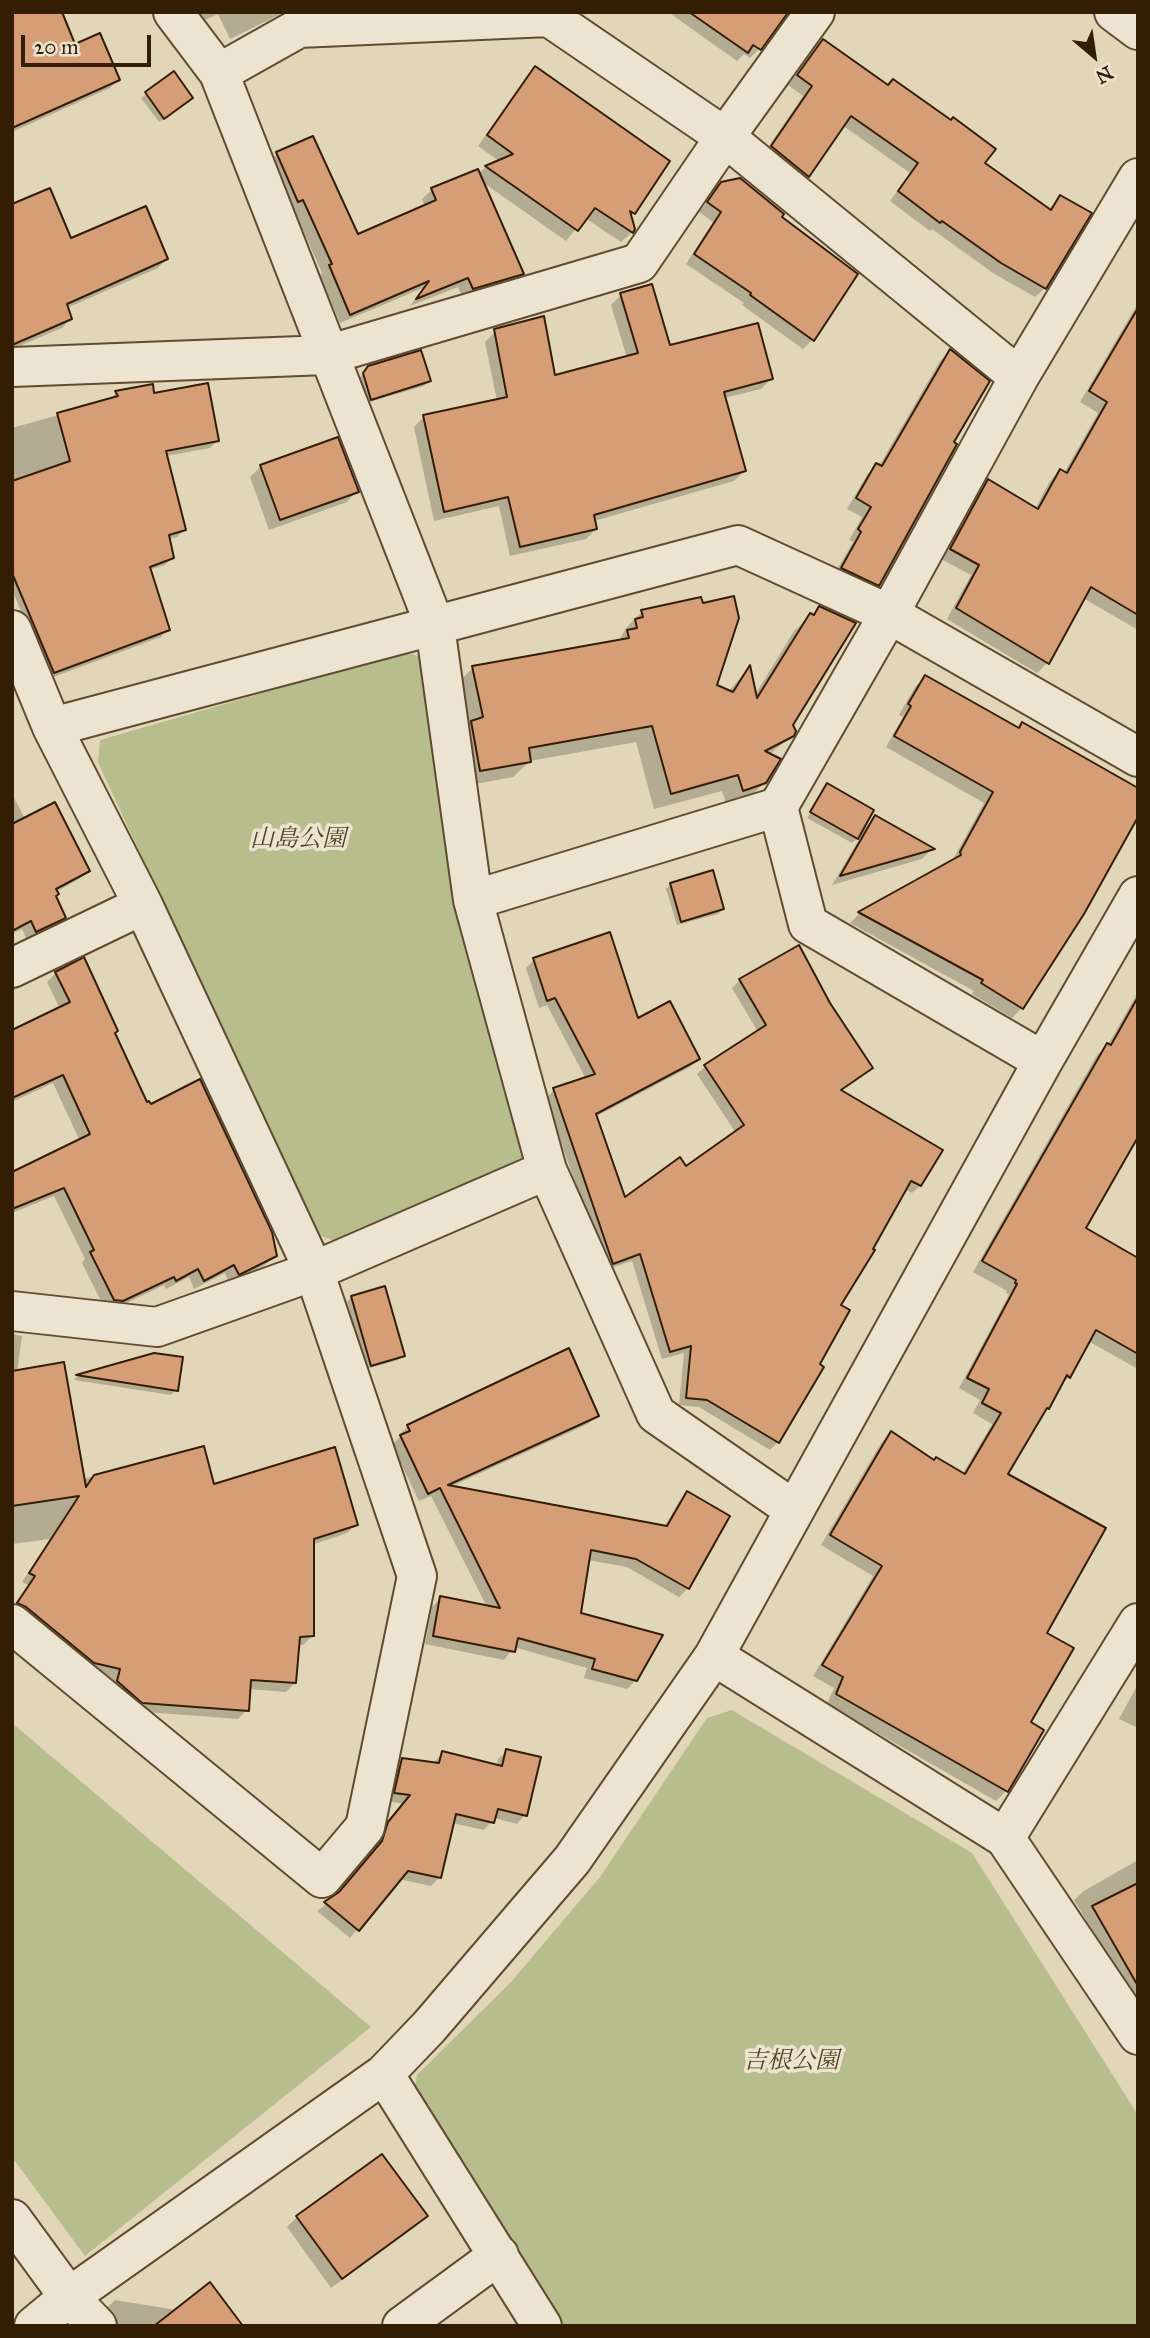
<!DOCTYPE html>
<html>
<head>
<meta charset="utf-8">
<style>
	body { margin:0 }
	#map { position:relative; width:1150px; height:2338px; overflow:hidden; background:#e2d6b8; font-family:"IM FELL Great Primer",serif }
	canvas { display:block }
	.frame { position:absolute; inset:0; border:14px solid #341e03; pointer-events:none }
	.north { position:absolute; left:1059px; top:21px; width:70px; height:70px; -webkit-text-stroke:5px #ece4d1; paint-order:stroke; rotate:151deg; font-size:19px; font-weight:700; line-height:28px; text-align:center; color:#341e03 }
	.north::after { content:''; display:block; margin:auto; width:24px; height:32px; background:#341e03; clip-path:polygon(50% 0,100% 100%,50% 72%,0 100%) }
	.scale { position:absolute; left:21px; top:35px; width:130px; height:32px; box-sizing:border-box; border:4px solid #341e03; border-top:0; padding-left:9px; font-size:21px; line-height:24px; white-space:nowrap; color:#341e03; -webkit-text-stroke:5px #ece4d1; paint-order:stroke }
</style>
</head>
<body>
<div id="map">
<canvas width="1150" height="2338"></canvas>
<div class="frame"></div>
<div class="north">N</div>
<div class="scale">20 m</div>
</div>
<script>
const c = document.querySelector('canvas').getContext('2d');
c.lineJoin = 'round';
function fillPath(path, color) { c.fillStyle = color; c.fill(path, 'evenodd'); }
function trace(path, color, width, dash) { c.strokeStyle = color; c.lineWidth = width; c.lineCap = dash ? 'butt' : 'round'; c.setLineDash(dash || []); c.stroke(path); }
function label(font, color, halo, rows, align = 'center') {
  c.font = font + ' "IM FELL Great Primer","Noto Serif JP",serif'; c.lineWidth = 7; c.setLineDash([]); c.textBaseline = 'middle'; c.strokeStyle = halo; c.fillStyle = color; for (const [text, x, y, turn = 0] of rows) {
    c.save(); c.translate(x, y); c.rotate((+turn || 0) * Math.PI / 180); c.textAlign = isNaN(turn) ? turn : align; if (halo) c.strokeText(text, 0, 0); c.fillText(text, 0, 0); c.restore();
  }
}
fillPath(new Path2D(`
	M405,652L422,657L533,1149L522,1170L335,1241L315,1234L98,762L100,740Z
	M732,1710L972,1853L1138,2115V2326H552L413,2097L417,2075L511,1982L600,1877L707,1718Z
	M12,1723L371,2027L85,2256L12,2157Z`), '#b7bd8d');
fillPath(new Path2D(`
	M12,12L74,46L118,80L110,88L12,132Z
	M184,12H285L230,39L218,14L194,25Z
	M668,12H782L759,49L750,58L744,54L737,61Z
	M823,41L982,164L1048,210L1060,197L1045,288L1035,297L993,273L932,229L930,231L890,201L910,173L842,125L808,176L798,186L762,156L803,96L788,85Z
	M535,69L634,213L630,217L632,232L621,242L585,218L566,241L481,181L522,274L512,283L463,298L458,287L410,306L423,288L340,323L320,276L322,273L293,208L285,212L267,164L277,154L357,236L425,207L422,199L432,190L478,174L486,167L499,161L478,146L525,79Z
	M174,73L186,103L159,122L141,98Z
	M721,184L780,217L856,274L812,340L803,349L742,305L744,303L686,264L713,222L699,212Z
	M12,206L70,241L166,259L158,268L67,308L70,319L62,328L12,349Z
	M621,295L669,347L771,379L761,389L724,398L744,471L734,481L594,521L596,529L586,539L510,556L499,506L434,521L414,427L424,417L497,401L485,342L495,332L554,377L627,358L611,305Z
	M1138,303V630L1083,598L1047,663L1037,673L947,619L971,575L941,559L978,491L988,481L1035,509L1050,481L1060,471L1064,473L1098,413L1080,402Z
	M950,351L952,443L878,585L868,594L832,578L853,542L849,540L862,517L847,509L867,475L876,465L879,466L940,361Z
	M363,373L429,381L424,386L366,403L359,379Z
	M116,393L153,395L217,441L210,448L166,456L184,530L177,537L169,539L172,557L165,565L149,570L168,629L161,637L48,679L12,589V428L108,401Z
	M261,466L357,491L347,502L269,530L250,477Z
	M819,608L791,725L792,735L769,755L765,782L748,799L727,806L722,791L654,809L636,742L530,761L513,777L464,786L456,684L473,668L619,641L626,628L642,612L714,686L728,692L749,668L755,695L794,631Z
	M925,677L1017,729L1022,724V1008L1012,1018L972,994L974,991L850,923L859,914L951,863L984,803L886,747L903,717L899,715L915,687Z
	M827,785L861,832L876,817L932,849L922,859L832,885L861,836L852,843L807,818Z
	M12,794L25,819L88,871L79,879L56,892L54,896L64,917L55,926L27,940L22,929L12,934Z
	M671,884L723,909L718,914L677,925L666,889Z
	M534,960L698,1059L690,1067L595,1117L624,1200L685,1168L736,1133L697,1074L705,1067L758,1032L732,988L740,980L829,1003L871,1068L840,1091L903,1178L919,1187L912,1193L905,1189L839,1306L778,1442L770,1450L699,1407L679,1405L684,1353L662,1359L632,1261L605,1270L546,1098L554,1090L586,1079L547,1005L539,1008L526,968Z
	M56,973L114,1034L146,1104L275,1255L265,1265L229,1283L225,1273L194,1289L189,1277L166,1289L164,1285L112,1310L105,1309L82,1263L85,1259L54,1196L12,1213V1174L80,1141L53,1083L12,1102V1031L60,1009L47,982Z
	M1138,992V1134L1083,1229L1138,1260V1369L1088,1341L1069,1377L1059,1387L1006,1474L1044,1633L1028,1723L1041,1730L1006,1791L996,1801L827,1704L834,1688L813,1676L873,1576L821,1545L881,1443L891,1433L934,1461L962,1475L992,1424L973,1413L980,1400L959,1388L1009,1295L1006,1293L1007,1291L973,1272L1097,1055L1108,1045Z
	M351,1297L403,1355L398,1360L366,1369L347,1302Z
	M12,1334L22,1336L17,1372L83,1479L203,1448L213,1486L356,1524L347,1533L312,1545V1636L303,1645H298L295,1683L286,1692L249,1689L247,1710L238,1719L133,1711L109,1691L112,1678L85,1671L12,1608L28,1585L22,1582L50,1539L12,1544Z
	M154,1354L176,1390L171,1395L74,1380L77,1377Z
	M597,1416L588,1424L450,1487L664,1527L679,1502L687,1494L688,1588L679,1597L627,1567L588,1560L579,1615L636,1680L627,1689L584,1678L587,1668L514,1647L504,1660L425,1644L432,1607L441,1598L487,1607L431,1496L419,1501L392,1445L400,1437L399,1435L408,1426Z
	M1138,1684V1728L1119,1719Z
	M507,1751L525,1815L517,1824L494,1818L484,1830L452,1823L440,1877L431,1886L399,1879L350,1938L317,1911L337,1896L374,1852L380,1833L404,1804L387,1801L394,1768L402,1760L433,1764L443,1752L497,1766L498,1759Z
	M1138,1860V2006L1074,1900L1084,1891Z
	M426,2216L415,2227L331,2288L287,2227L297,2217Z
	M115,2300L177,2310L241,2326H118L105,2310Z`), '#0003');
const building = new Path2D(`
	M12,12H62L75,44L100,33L120,80L12,128Z
	M689,12H785L787,14L761,50L753,45L748,53Z
	M823,39L888,85L893,79L951,120L953,117L996,149L985,163L1051,210L1060,195L1092,213L1046,289L1001,263L942,221L940,223L898,191L918,163L851,116L809,177L771,146L812,86L797,75Z
	M535,66L670,161L635,214L630,211L635,229L633,233L595,208L578,231L485,166L513,154L487,135Z
	M174,71L193,98L164,119L145,92Z
	M313,136L358,234L436,200L431,188L478,169L524,274L473,289L468,278L416,299L429,281L350,315L329,265L332,264L303,200L298,202L276,152Z
	M740,178L784,214L782,217L858,274L814,341L750,295L751,293L694,254L721,212L707,202L721,182Z
	M50,188L71,238L146,206L168,259L67,304L72,319L12,345V204Z
	M652,284L670,345L758,323L773,379L724,392L746,471L594,515L597,529L520,547L508,497L444,512L423,415L507,397L494,329L544,316L555,375L638,353L620,293Z
	M1138,308V615L1091,587L1049,664L956,608L979,565L950,549L988,479L1038,509L1060,469L1067,473L1107,402L1089,391Z
	M950,349L990,381L954,442L957,444L879,586L841,568L861,532L858,529L871,507L856,498L876,463L882,466Z
	M421,350L431,381L371,400L363,373L368,366Z
	M208,383L219,441L166,451L186,530L169,535L174,558L150,567L170,630L54,673L12,573V481L70,461L57,413L118,396L115,391L153,384L154,393Z
	M338,437L359,492L280,520L260,465Z
	M734,596L739,618L717,685L733,692L750,665L757,698L810,613L814,615L819,606L856,623L793,725L796,731L794,736L765,751L781,759L766,783L743,791L738,775L671,794L652,726L529,748L531,762L480,771L471,721L483,717L472,666L629,638L627,630L637,628L635,619L643,617L641,610L701,597L703,603Z
	M925,675L1019,728L1022,722L1138,788V817L1084,914L1023,1009L981,983L983,980L858,912L961,855L960,852L993,792L894,736L911,706L908,704Z
	M827,783L874,810L858,839L810,812Z
	M55,802L90,871L56,889L59,894L56,896L66,918L36,932L31,921L12,931V824Z
	M875,815L935,849L840,876Z
	M713,870L724,909L681,922L670,883Z
	M610,932L638,1018L670,1001L700,1059L596,1114L625,1197L680,1157L686,1166L744,1125L704,1065L766,1025L739,979L799,945L830,1003L873,1068L841,1090L943,1150L921,1186L911,1181L873,1249L875,1250L841,1305L850,1310L820,1364L824,1367L779,1443L707,1400L686,1398L691,1346L670,1352L640,1254L613,1264L553,1088L595,1074L555,998L547,1001L533,958Z
	M84,957L118,1031L115,1033L147,1102L149,1101L151,1104L200,1079L272,1232L277,1256L239,1275L234,1265L204,1281L198,1269L176,1281L174,1277L123,1301L114,1300L90,1252L94,1250L64,1188L12,1209V1172L90,1134L63,1075L12,1098V1030L70,1002L55,972Z
	M1138,997V1137L1086,1228L1138,1258V1354L1096,1330L1070,1378L1067,1375L1049,1409L1047,1408L1008,1474L1106,1528L1047,1633L1074,1648L1031,1722L1044,1730L1008,1792L836,1694L843,1677L822,1665L882,1566L830,1535L891,1431L934,1460L936,1457L965,1474L1001,1413L982,1403L989,1389L967,1378L1017,1284L1015,1283L1016,1280L982,1261L1107,1043L1111,1045Z
	M385,1286L405,1356L371,1366L351,1296Z
	M569,1348L599,1416L448,1485L667,1526L687,1491L730,1516L689,1589L636,1559L591,1550L581,1613L663,1635L637,1681L592,1669L595,1659L518,1638L515,1652L433,1636L440,1596L500,1608L440,1488L428,1494L400,1435L410,1431L407,1425Z
	M154,1353L183,1357L178,1391L76,1375Z
	M64,1362L86,1487L94,1475L204,1446L214,1484L335,1447L358,1525L314,1539V1636L300,1637L296,1683L251,1680L249,1711L142,1703L117,1681L120,1669L94,1663L26,1607L17,1603L35,1576L29,1573L79,1496L12,1506V1371Z
	M506,1749L541,1757L527,1816L498,1809L494,1823L456,1814L441,1878L408,1871L359,1931L324,1902L339,1892L382,1841L388,1822L410,1795L394,1793L402,1758L439,1763L442,1751L502,1766Z
	M1138,1883V1986L1092,1906Z
	M382,2154L428,2216L342,2279L296,2216Z
	M210,2282L243,2326H154Z`);
fillPath(building, '#d59e77');
trace(building, '#341e03', 2);
const minor = new Path2D(`
	M173,12L219,73L435,626L473,900L547,1170L656,1414L793,1509
	M1114,12L1138,30
	M219,73L299,28L549,17L725,137L1019,377
	M12,367L327,355L639,263L725,137L815,12
	M12,630L52,727L143,905L314,1271L417,1576L365,1827L322,1878L12,1624
	M52,727L738,545L889,614L1138,757
	M778,807L808,924L1043,1061
	M473,900L778,807L889,614L1019,377L1138,178
	M12,968L143,905
	M12,1311L157,1327L314,1271L547,1170
	M714,1656L1005,1838L1138,2035
	M1005,1838L1138,1623
	M384,2074L542,2326
	M12,2219L69,2297L97,2326
	M34,2326L69,2297L384,2074L429,2027L572,1860L714,1656L1043,1061L1138,896
	M402,2326L499,2255`);
trace(minor, '#604c30', 42);
trace(minor, '#ece4d1', 38);
label('italic 24px', '#554626', '#ece4d1', [
	["山島公園",298,840],
	["吉根公園",791,2062]
]);
</script>
</body>
</html>
